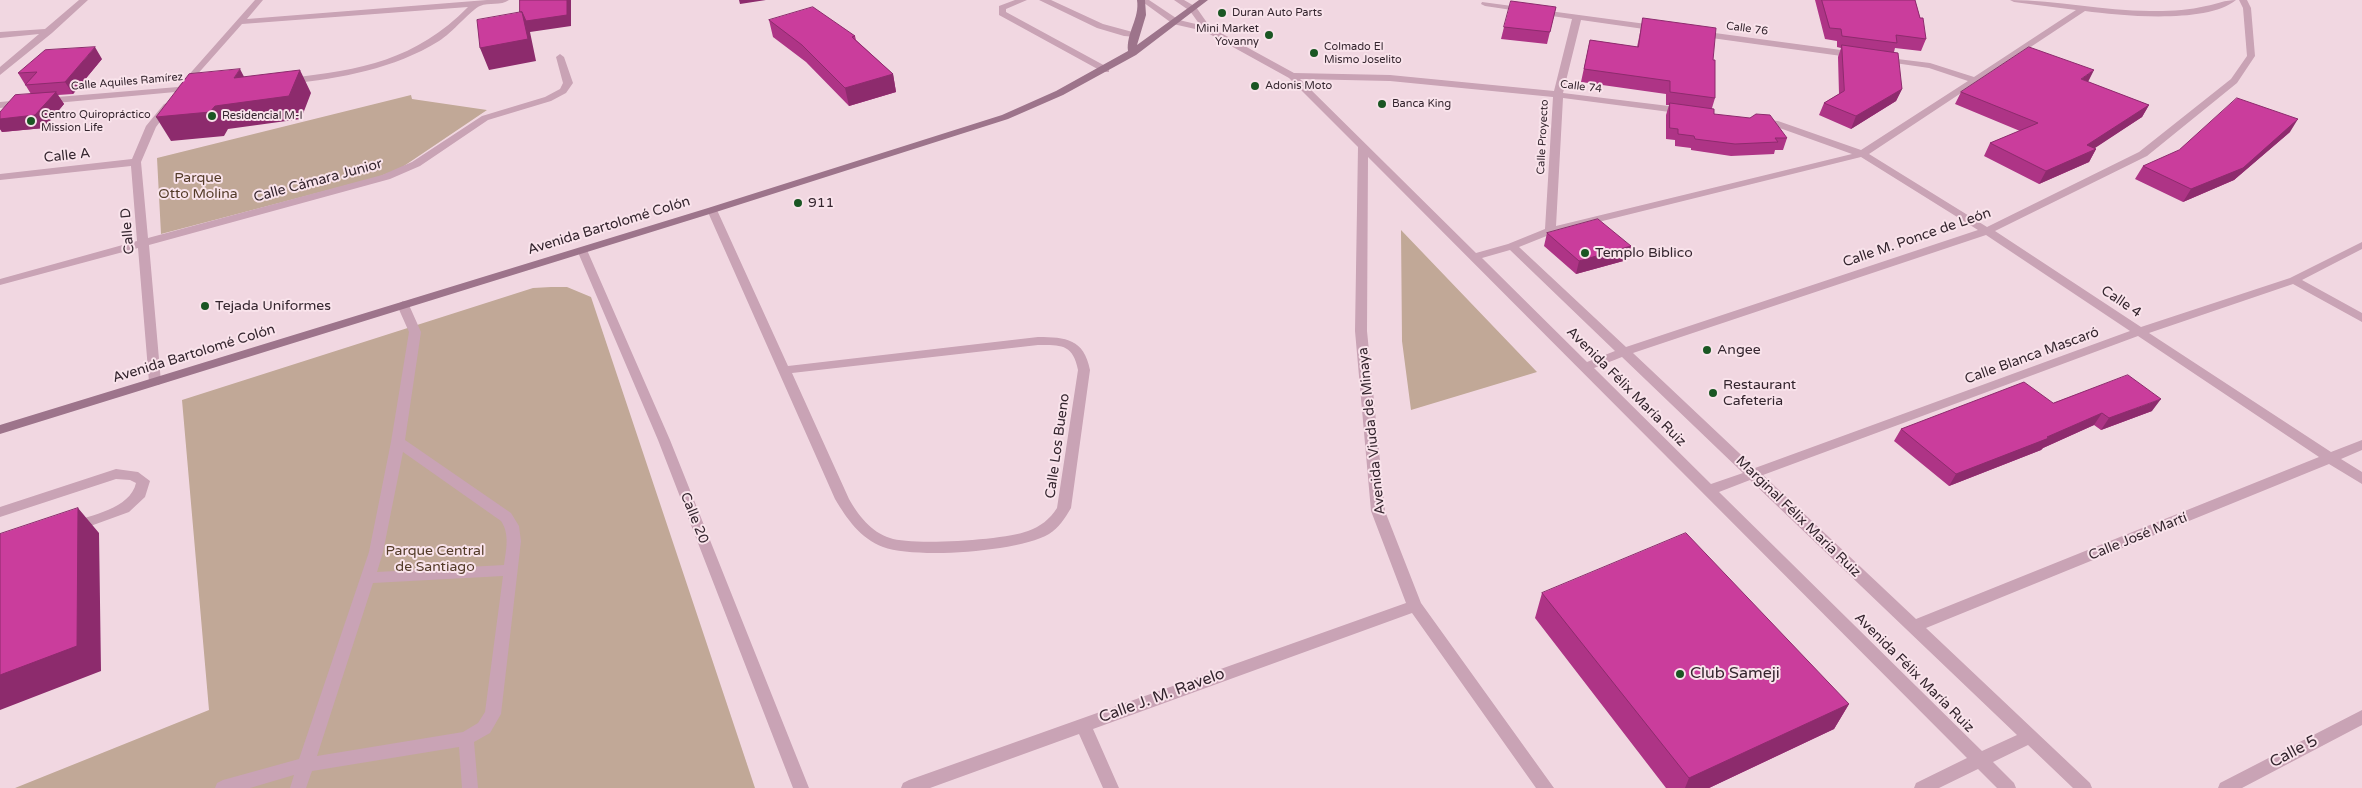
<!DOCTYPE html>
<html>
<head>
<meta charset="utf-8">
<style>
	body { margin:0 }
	canvas { display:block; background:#f1d7e1 }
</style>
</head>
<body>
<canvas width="2362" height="788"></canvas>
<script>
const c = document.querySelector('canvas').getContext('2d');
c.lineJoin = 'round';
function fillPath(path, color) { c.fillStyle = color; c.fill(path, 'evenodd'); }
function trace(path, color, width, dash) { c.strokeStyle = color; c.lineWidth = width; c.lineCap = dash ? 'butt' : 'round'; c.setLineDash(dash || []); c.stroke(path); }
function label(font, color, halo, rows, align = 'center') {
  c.font = font + ' "Varela Round",sans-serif'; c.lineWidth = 4; c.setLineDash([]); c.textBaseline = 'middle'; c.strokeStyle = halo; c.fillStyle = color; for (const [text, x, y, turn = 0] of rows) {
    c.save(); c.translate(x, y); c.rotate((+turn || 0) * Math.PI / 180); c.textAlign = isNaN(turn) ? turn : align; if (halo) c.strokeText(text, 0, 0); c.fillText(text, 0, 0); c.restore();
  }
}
fillPath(new Path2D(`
	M411,95L412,99L487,110L401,168L378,177L161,234L157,158Z
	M1401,230L1537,372L1411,410L1402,341Z
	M551,287H567L591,297L755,788H15L209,710L182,400L533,288Z`), '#c1a897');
fillPath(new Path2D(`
	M1015,0H1027L1006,9V12L1109,68V72H1103L999,15V6Z
	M1039,0H1051L1103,24L1140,34L1136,37L1124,36L1097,28Z
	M403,301L409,305L421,332L405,440L511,513L519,526L521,541L501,714L490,733L474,742L478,788H462L459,747L312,771L306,788H290L294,775L250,788H215L217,783L223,780L299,759L369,552L391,442L409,332L397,305ZM403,452L501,521C510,534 506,550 504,565L377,572L383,552ZM503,576L485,712L478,723L463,732L317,756L373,583Z
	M116,469L138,472L150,481L145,497L129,512L74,532L69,531L67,527L69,523C91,515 130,509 136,483L130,480L116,479L0,517V507Z`), '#c9a3b5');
fillPath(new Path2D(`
	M79,0H88L52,33L0,75V67L39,34L0,38V32L45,29Z
	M255,0H263L247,19L487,0H509C501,6 489,2 480,6C472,9 451,34 439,41C394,69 341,78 289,84L284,81L289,78C361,70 416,60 468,7L242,24L187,86H197V90L45,104L40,101L45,98L178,87Z
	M1140,0H1149L1179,20L1200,25L1190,11L1174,0H1184L1196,7L1210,27L1294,73L1390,75L1554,91L1572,19L1485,6L1481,4L1482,2L1661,26V30L1658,31L1581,20L1563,93L1685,108L1690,111L1685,114L1563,98L1556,226L1852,154L1774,126L1756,123V119L1778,121L1861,150L1968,81L1929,68L1881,61V57L1930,63L1974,77L2076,10L2014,2L2010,0C2059,0 2107,12 2156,11C2173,11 2190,10 2206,6C2217,4 2225,0 2236,0C2207,24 2122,16 2085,11L1869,154L1987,227L2139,152L2231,79L2247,56L2243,8L2239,0H2247L2251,8L2255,56L2237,83L2147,156L1995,231L2141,327L2290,278L2362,242V249L2302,280L2362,313V322L2293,284L2149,333L2331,452L2362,440V450L2341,459L2362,472V484L2329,464L1926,628L2090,783L2092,788H2073L2028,745L1993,762L2014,783L2016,788H1997L1978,769L1939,788H1914L1916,783L1967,758L1368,157L1367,331L1385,511L1421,603L1554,788H1536L1412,613L1093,729L1119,788H1103L1079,734L930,788H901L903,783L909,780L1406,603L1371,511L1355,331L1358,147L1289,78L1204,31L1173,24ZM1300,79L1390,81L1553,97L1545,229L1508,244L1476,253ZM1861,157L1978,230L1626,347L1519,247L1554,233ZM1986,235L2130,331L1755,468L1633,353ZM1510,250L1615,351L1587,362L1482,258ZM2138,336L2319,457L1916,619L1763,475ZM1622,357L1743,473L1711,484L1594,368ZM1750,480L2017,735L1982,751L1719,492Z
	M1700,31L1856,52L1860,55L1856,58L1697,36V32Z
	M560,54L564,57L573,83L566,93L551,101L488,120L420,166L390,179L149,245L161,382L159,385H151L149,382L138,248L0,285V279L137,241L131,166L0,180V174L132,159L146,126L164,104L167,103L172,106L156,127L141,162L148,238L382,175L412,162L482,116L545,97L560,89L563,83L556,57Z
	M22,100L27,103L25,105L0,108V102Z
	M712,207L717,210L788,366L1038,337C1066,337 1084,339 1090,370L1071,508C1065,518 1059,528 1049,534C1018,552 916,559 883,547C860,538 847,519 835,499L707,210ZM1038,345C1061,345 1073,344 1078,370L1057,508C1050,519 1040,527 1028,531C1005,540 912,546 890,538C871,532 858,515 849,499L792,373Z
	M582,247L587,250L670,440L809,788H793L658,440L577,250Z
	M2362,710V725L2242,788H2218L2220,783Z`), '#c9a3b5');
fillPath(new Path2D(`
	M1137,0H1145L1146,15L1137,45L1199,0H1208L1136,55L1063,95L1008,119L716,212L0,434V425L708,208L1002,115L1056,91L1128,51C1126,33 1140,18 1137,0Z`), '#9d748b');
fillPath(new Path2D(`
	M1815,0H1915L1926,39L1921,51L1895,48L1894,52L1902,89L1896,101L1851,129L1819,115L1824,103L1839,94L1838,57L1841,48L1837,47V41L1825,39Z
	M1556,7L1547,44L1501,39L1504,27Z
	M1643,18L1713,60L1715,98L1712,108L1714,114L1787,138L1783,150H1775L1774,154L1731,156L1691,150V148L1675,146V140L1666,139V115L1669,105H1666V94L1581,82L1590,40L1637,47Z
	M769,20L855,36L856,40L893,74L896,92L849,106L806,62L773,37Z
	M102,59L73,94L58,95L64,104L44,128L2,132L0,129V112L31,94L18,73Z
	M2088,82L2149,105L2142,117L2094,148L2096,149L2089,162L2039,184L1984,156L1990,143L2020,131L1955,104L1961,92Z
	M2290,132L2234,180L2183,202L2135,179L2143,166Z
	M1547,233L1631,246L1627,260L1576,274L1544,246Z
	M2053,403L2152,411L2101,430L2094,425L2043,448L2041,450L1949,486L1894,441L1901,429Z
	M1542,593L1849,704L1834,729L1709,788H1666L1535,618Z`), '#ae3486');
fillPath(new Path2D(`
	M567,0H571V26L530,32L536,61L489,70L480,48L522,12Z
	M739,0H766L740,4Z
	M95,47L102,59L73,94L65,82Z
	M240,69L252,92L234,78Z
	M300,70L311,93L301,119L228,129L224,136L171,141L156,117L215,106Z
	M2094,70L2088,82L2081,79Z
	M893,74L896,92L849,106L845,88Z
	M1902,89L1896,101L1851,129L1856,116Z
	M56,92L64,104L44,128L2,132L0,129V119Z
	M2149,105L2142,117L2086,154L2096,149L2089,162L2039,184L2046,171Z
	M2298,119L2290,132L2234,180L2183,202L2191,189Z
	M1631,246L1627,260L1576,274L1579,261Z
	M2161,399L2152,411L2101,430L2109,418Z
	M2102,413L2094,425L2043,448L2041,450L1949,486L1956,474L2047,437Z
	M78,508L99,533L101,671L0,710V675Z
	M1849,704L1834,729L1709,788H1685L1689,778Z`), '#8d2b6d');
const building = new Path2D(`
	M520,0H567V15L526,21L522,12H520Z
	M1822,0H1915L1920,18H1923L1926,39L1896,35L1897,43L1842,36L1841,29L1830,28Z
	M1511,1L1556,7L1550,32L1504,27Z
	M813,7L855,36L852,37L893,74L845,88L802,45L769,20Z
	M522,12L528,39L480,48L477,20Z
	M1643,18L1716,28L1713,60H1715V98L1670,92V81L1584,69L1590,40L1638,47Z
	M1842,45L1898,53L1902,89L1856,116L1824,103L1844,91Z
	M95,47L65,82L25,85L37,72L18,73L45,50Z
	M2029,47L2094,70L2081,79L2149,105L2087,145L2096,149L2046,171L1990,143L2038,123L1961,92Z
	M240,69L234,78L300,70L289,96L215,106L210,112L156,117L189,74Z
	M56,92L35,115L0,119V112L15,95Z
	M2237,98L2298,119L2243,168L2191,189L2143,166L2179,150Z
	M1670,103L1714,109V114L1750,118L1756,114L1770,115L1787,138H1775L1778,142L1735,144L1695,139L1694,136L1678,134V129L1670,128Z
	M1598,219L1631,246L1579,261L1547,233Z
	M2128,375L2161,399L2109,418L2102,413L2047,437L2049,438L1956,474L1901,429L2024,382L2053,403Z
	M78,508L77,646L0,675V534Z
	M1686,533L1849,704L1689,778L1542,593Z`);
fillPath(building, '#ca3d9c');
trace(building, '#8d2b6d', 1);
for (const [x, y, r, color] of [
	[1222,13,5,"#1a5623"],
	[1269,35,5,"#1a5623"],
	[1314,53,5,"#1a5623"],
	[1255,86,5,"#1a5623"],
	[1382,104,5,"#1a5623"],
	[212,116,5,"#1a5623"],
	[31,121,5,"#1a5623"],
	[798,203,5,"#1a5623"],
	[1585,253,5,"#1a5623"],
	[205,306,5,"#1a5623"],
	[1707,350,5,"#1a5623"],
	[1713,393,5,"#1a5623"],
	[1680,674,5,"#1a5623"]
]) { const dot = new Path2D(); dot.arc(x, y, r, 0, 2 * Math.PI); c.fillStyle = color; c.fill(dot); trace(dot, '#f9e3eb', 2); }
label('11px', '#34252e', '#f9e3eb', [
	["Duran Auto Parts",1232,13],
	["Mini Market",1259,29,"right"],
	["Yovanny",1259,42,"right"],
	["Colmado El",1324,47],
	["Mismo Joselito",1324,60],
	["Adonis Moto",1265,86],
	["Banca King",1392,104],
	["Centro Quiropráctico",41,115],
	["Mission Life",41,128],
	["Residencial M-I",222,116]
], 'left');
label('11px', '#34252e', '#f9e3eb', [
	["Calle 76",1747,29,8],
	["Calle Aquiles Ramírez",127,82,-5],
	["Calle 74",1581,87,7],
	["Calle Proyecto",1543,137,-87]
]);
label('14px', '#34252e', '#f9e3eb', [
	["Calle A",67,156,-6],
	["Calle Cámara Junior",318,181,-15],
	["Avenida Bartolomé Colón",609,226,-17],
	["Calle D",128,231,-95],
	["Calle M. Ponce de León",1917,238,-19],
	["Calle 4",2121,302,34],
	["Avenida Bartolomé Colón",194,354,-17],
	["Calle Blanca Mascaró",2032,356,-20],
	["Avenida Félix María Ruiz",1626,387,45],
	["Avenida Viuda de Minaya",1372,431,-96],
	["Calle Los Bueno",1058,446,-82],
	["Marginal Félix María Ruiz",1798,517,44],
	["Calle 20",694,518,68],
	["Calle José Martí",2138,537,-22],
	["Avenida Félix María Ruiz",1914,673,45]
]);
label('14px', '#533b28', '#f9e3eb', [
	["Parque",198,178],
	["Otto Molina",198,194],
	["Parque Central",435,551],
	["de Santiago",435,567]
]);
label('14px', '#34252e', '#f9e3eb', [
	["911",808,203],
	["Templo Biblico",1595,253],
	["Tejada Uniformes",215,306],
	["Angee",1717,350],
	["Restaurant",1723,385],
	["Cafeteria",1723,401]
], 'left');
label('16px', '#34252e', '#f9e3eb', [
	["Club Sameji",1690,674]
], 'left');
label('16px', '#34252e', '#f9e3eb', [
	["Calle J. M. Ravelo",1162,696,-20],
	["Calle 5",2294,752,-28]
]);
</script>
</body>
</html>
